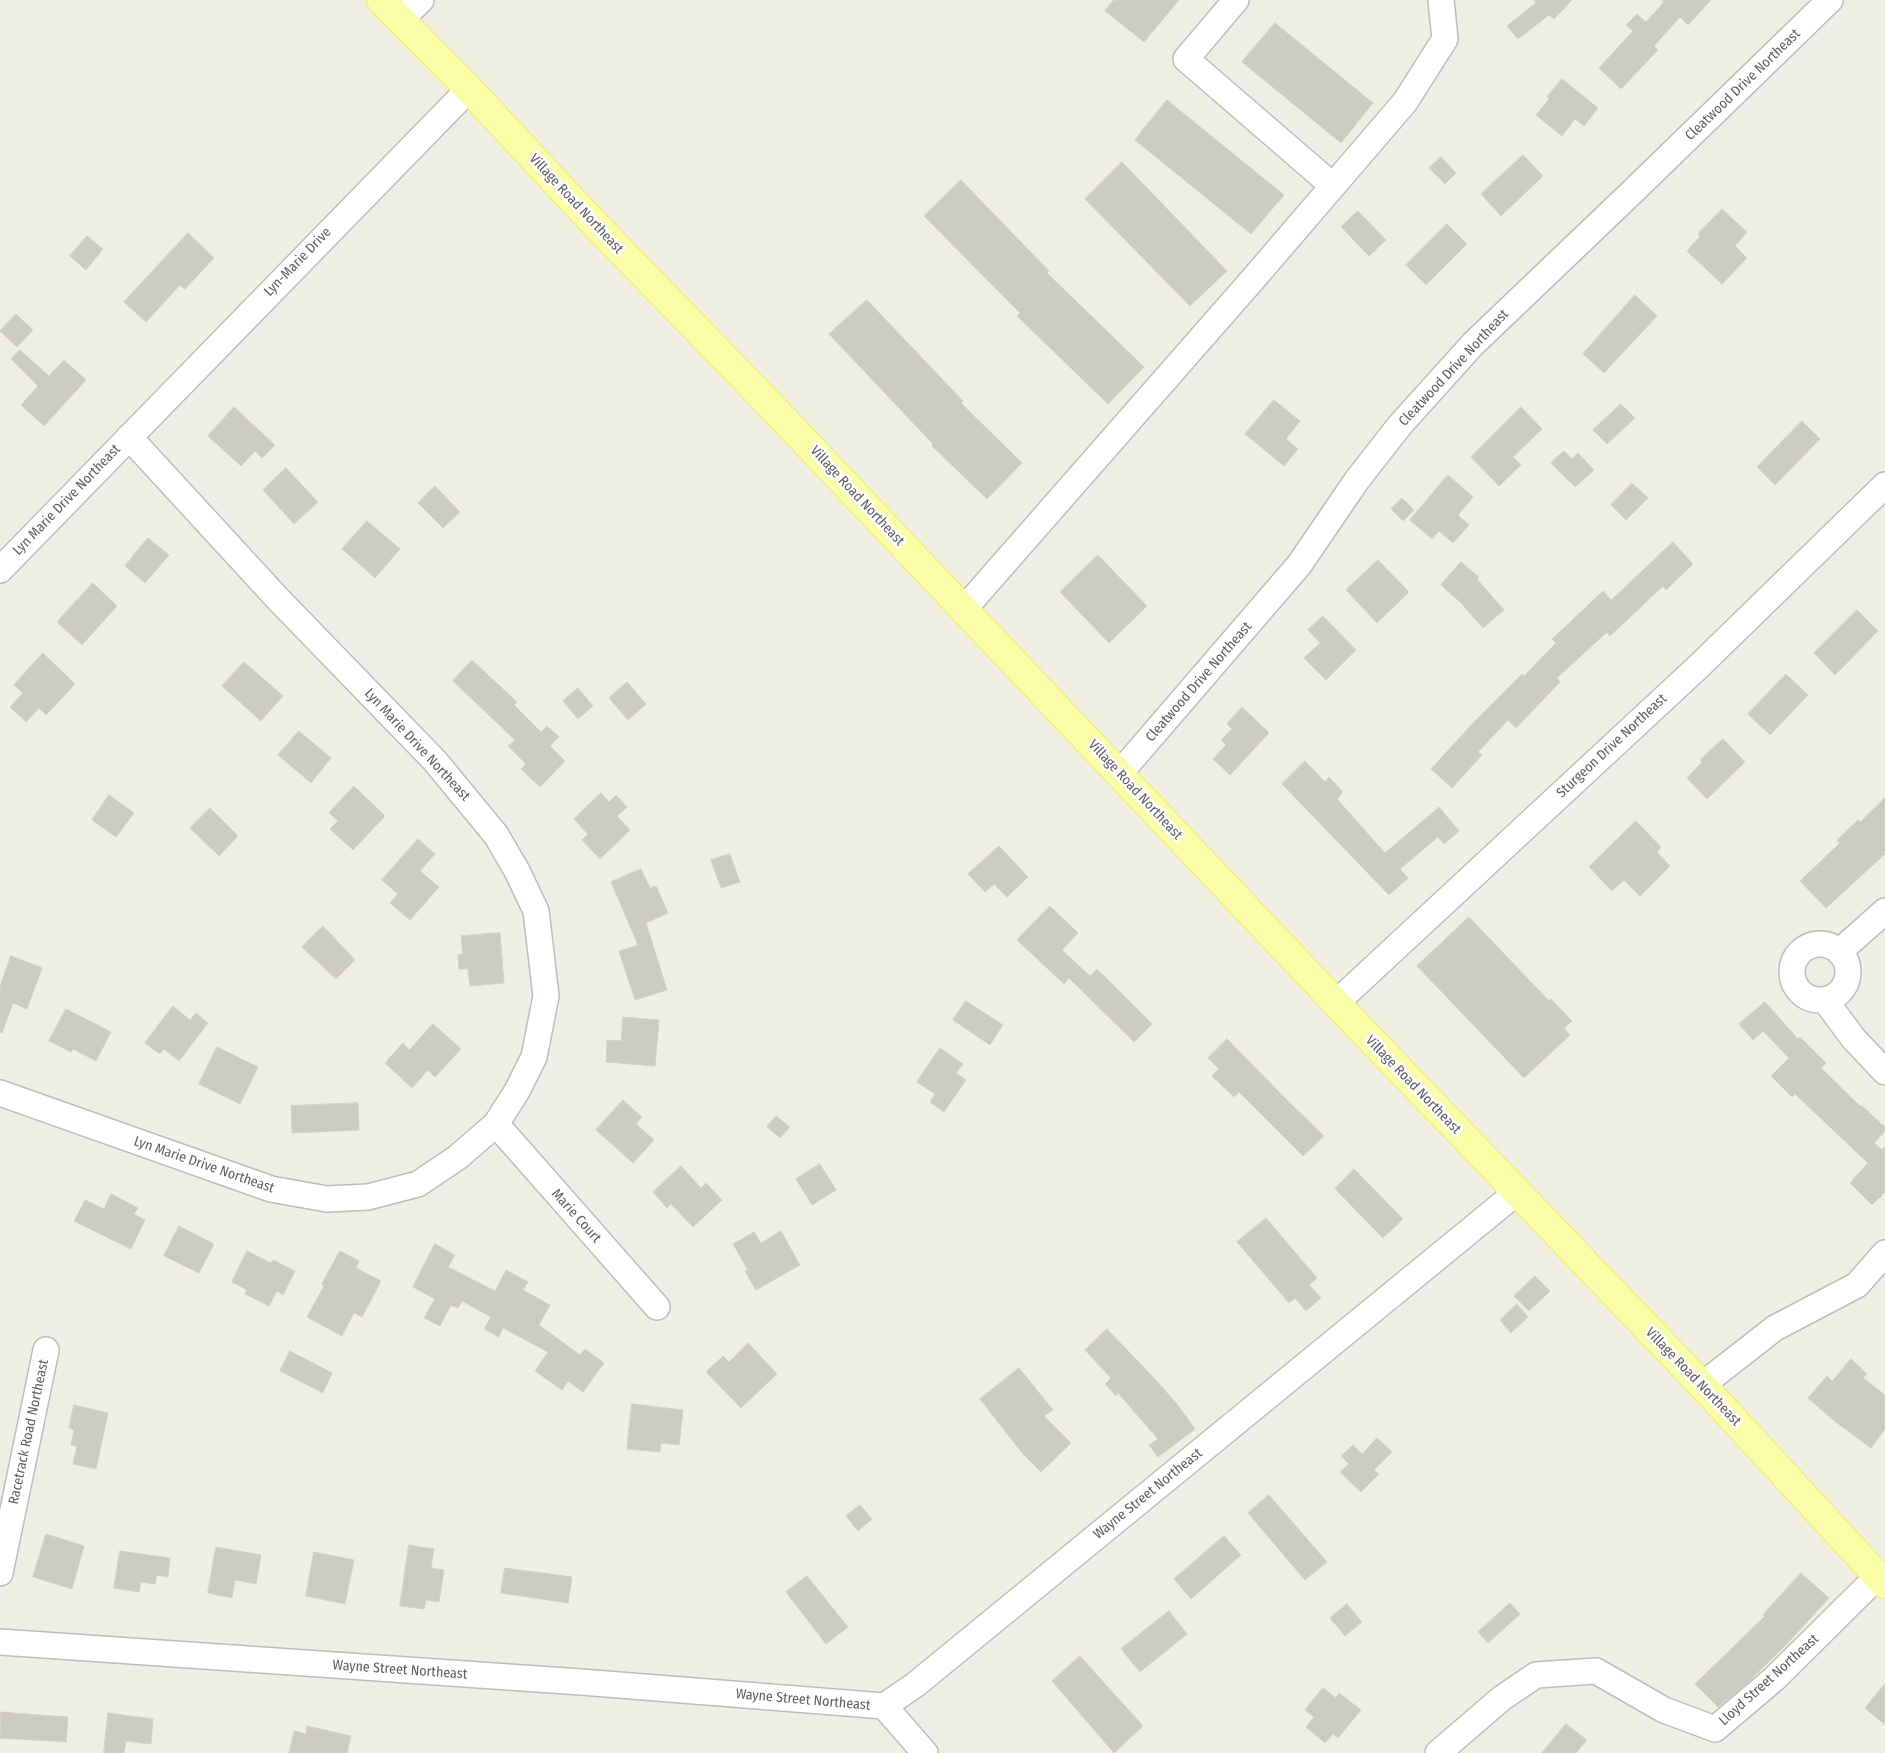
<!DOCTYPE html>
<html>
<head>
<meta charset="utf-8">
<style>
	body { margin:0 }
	canvas { display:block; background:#efefe4 }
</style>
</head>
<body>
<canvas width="1885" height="1753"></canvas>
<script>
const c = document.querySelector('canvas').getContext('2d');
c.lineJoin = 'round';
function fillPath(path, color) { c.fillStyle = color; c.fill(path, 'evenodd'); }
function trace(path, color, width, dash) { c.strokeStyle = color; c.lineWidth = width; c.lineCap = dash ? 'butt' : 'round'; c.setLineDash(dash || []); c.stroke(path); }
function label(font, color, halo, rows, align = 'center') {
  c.font = font + ' "Fira Sans Condensed",sans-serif'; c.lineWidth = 5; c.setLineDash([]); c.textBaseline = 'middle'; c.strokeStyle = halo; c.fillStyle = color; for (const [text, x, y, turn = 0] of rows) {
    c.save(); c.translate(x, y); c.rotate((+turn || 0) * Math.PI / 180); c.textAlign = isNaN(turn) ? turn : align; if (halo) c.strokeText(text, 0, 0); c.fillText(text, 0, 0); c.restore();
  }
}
const building = new Path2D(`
	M1114,0H1179L1144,42L1105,11Z
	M1534,0H1572L1554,19L1549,15L1518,39L1507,26L1536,3Z
	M1662,0H1711L1688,25L1680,17L1654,46L1658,50L1621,89L1599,68L1633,31L1626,25L1637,14L1646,22L1664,2Z
	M1275,23L1373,103L1341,143L1242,62Z
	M1562,79L1598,108L1584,126L1575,119L1562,136L1536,115L1549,99L1547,97Z
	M1167,100L1284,195L1251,234L1135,140Z
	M1523,155L1543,176L1501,216L1481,194Z
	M1441,157L1456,173L1445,184L1429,168Z
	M1122,162L1227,271L1190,306L1085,199Z
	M961,180L1049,271L1047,273L1144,367L1108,404L1017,316L1020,313L924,216Z
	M1722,209L1747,232L1735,246L1747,258L1722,284L1687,251L1700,236L1698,234Z
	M1358,211L1386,240L1369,256L1341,227Z
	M1447,224L1467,244L1426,285L1406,265Z
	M188,233L214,258L185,289L180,285L146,322L124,302Z
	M87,236L103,249L86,270L70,256Z
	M1635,295L1657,316L1604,373L1583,354Z
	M867,300L963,401L961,403L1022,463L987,499L932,446L933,444L829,334Z
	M16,314L33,330L17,347L0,331Z
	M20,350L49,376L64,360L86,380L44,426L21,405L38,386L11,359Z
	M1274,400L1300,421L1286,439L1298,449L1284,466L1245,434Z
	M1621,404L1635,418L1607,444L1593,430Z
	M234,407L275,445L262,458L255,451L241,466L208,436Z
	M1521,407L1542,429L1513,457L1521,465L1499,486L1471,457Z
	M1802,421L1820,439L1775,485L1757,467Z
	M1564,451L1572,459L1578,453L1594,470L1575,487L1551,463Z
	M286,468L318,502L294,524L263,490Z
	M1448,475L1473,497L1458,515L1469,525L1453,543L1439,531L1432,539L1410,520Z
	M1632,483L1648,498L1626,520L1611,505Z
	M435,486L460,512L443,528L418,503Z
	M1402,498L1414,510L1403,521L1391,509Z
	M367,521L400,549L375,578L342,549Z
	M148,538L169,555L145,583L125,566Z
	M1673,542L1693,564L1666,590L1663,586L1610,636L1607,632L1557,678L1560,682L1516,728L1508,720L1478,752L1482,755L1452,788L1431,769L1474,722L1522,674L1524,676L1556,643L1552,639L1603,591L1611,600Z
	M1098,555L1147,606L1109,643L1060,592Z
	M1378,560L1409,592L1377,623L1346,590Z
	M1461,562L1479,577L1477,579L1504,610L1483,628L1461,603L1441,585Z
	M93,583L117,606L82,645L57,622Z
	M1857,610L1878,631L1835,675L1814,653Z
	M1323,616L1356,650L1326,680L1304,658L1320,643L1308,630Z
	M43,653L75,684L46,715L39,708L26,722L10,707L23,693L14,685Z
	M472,660L517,702L514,705L541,732L547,726L559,737L550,746L565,761L540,787L521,769L526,764L508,746L515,740L453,681Z
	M244,662L283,696L261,721L222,686Z
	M1786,674L1808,695L1770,735L1748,714Z
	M627,682L646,704L628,720L609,698Z
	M578,688L593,706L578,719L563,701Z
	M1242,707L1269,733L1230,775L1213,759L1226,745L1221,740L1232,729L1227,724Z
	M299,731L331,758L311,783L278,755Z
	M1723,739L1745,762L1707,799L1687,778L1702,762L1700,760Z
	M1305,761L1325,782L1329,777L1343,792L1337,799L1385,853L1439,807L1459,831L1444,844L1438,837L1400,869L1408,878L1389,895L1282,784Z
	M354,786L385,816L353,850L330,829L338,821L329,813Z
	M601,793L609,802L616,795L627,807L617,816L630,830L600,859L582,840L588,834L574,819Z
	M109,795L134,813L116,837L92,820Z
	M1885,798V854L1826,908L1800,881L1840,843L1837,840L1858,820L1860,822Z
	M210,808L238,836L219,856L190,828Z
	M1636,821L1661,847L1657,852L1670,866L1640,896L1624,880L1612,891L1589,867Z
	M418,839L435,854L420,871L439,887L410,920L390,903L398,894L382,880Z
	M999,846L1028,877L1007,897L994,884L985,892L968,874Z
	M730,854L740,882L721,888L711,860Z
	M641,869L650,888L656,886L668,913L646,923L667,990L635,1000L619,951L638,945L611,882Z
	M1050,906L1078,933L1062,950L1090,976L1097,969L1152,1024L1134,1042L1069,978L1064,984L1017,940Z
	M1469,917L1549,1001L1551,999L1572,1021L1564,1028L1570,1035L1524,1078L1417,966Z
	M323,926L355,960L336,979L302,947Z
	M500,933L504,983L470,986L468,969H459L458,955L463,954L461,936Z
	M11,956L42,968L27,1009L13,1003L2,1033L0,1032V987Z
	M966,1001L1003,1025L990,1045L953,1020Z
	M1765,1002L1798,1039L1800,1037L1826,1063L1821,1068L1860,1106L1861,1105L1885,1127V1131L1874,1143L1882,1150L1885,1146V1192L1872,1205L1850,1183L1868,1163L1795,1094L1792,1097L1771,1076L1789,1058L1763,1031L1753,1040L1739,1024Z
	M173,1006L190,1020L196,1013L208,1023L179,1061L164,1049L160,1054L145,1043Z
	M66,1009L111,1032L96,1061L73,1049L71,1052L49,1041Z
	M623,1017L659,1020L655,1066L606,1062L607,1040L621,1041Z
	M433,1024L461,1049L435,1077L428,1070L412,1088L385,1063L403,1043L409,1050Z
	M1227,1039L1287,1100L1324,1136L1303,1156L1239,1092L1234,1097L1212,1076L1219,1069L1208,1058Z
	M217,1047L258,1067L240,1104L199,1084Z
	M940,1048L963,1064L956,1073L966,1080L944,1112L930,1102L935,1094L917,1082Z
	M623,1100L642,1117L636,1124L654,1140L633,1163L596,1130Z
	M358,1103L359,1130L292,1133L291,1106Z
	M776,1116L790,1127L780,1138L767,1127Z
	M820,1164L836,1190L812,1205L796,1179Z
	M681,1166L701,1188L706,1183L722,1200L693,1227L671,1204L667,1208L653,1192Z
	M1354,1169L1403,1219L1383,1238L1335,1189Z
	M111,1194L138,1208L134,1214L145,1220L131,1249L74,1221L85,1200L104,1209Z
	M1266,1218L1317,1278L1309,1285L1321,1298L1306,1311L1295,1298L1289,1303L1237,1242Z
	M179,1226L214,1244L199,1273L164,1256Z
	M781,1231L800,1265L756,1290L745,1271L748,1270L733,1244L754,1232L761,1243Z
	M435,1244L455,1255L448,1267L495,1291L506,1270L528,1282L523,1290L550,1305L539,1325L580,1355L585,1349L604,1363L583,1392L568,1381L562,1390L535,1371L548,1352L503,1328L499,1337L484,1329L491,1317L462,1301L458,1308L451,1305L440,1326L424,1318L435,1299L413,1287Z
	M247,1251L271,1263L273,1260L295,1271L283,1295L277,1291L269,1306L245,1294L247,1290L232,1282Z
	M340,1251L359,1261L356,1268L381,1281L362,1317L354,1313L342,1336L307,1317L324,1286L322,1284Z
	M1535,1276L1550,1291L1529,1311L1514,1296Z
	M1517,1304L1528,1317L1511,1333L1500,1320Z
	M1107,1329L1155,1379L1177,1404L1195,1429L1158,1457L1149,1445L1158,1439L1118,1393L1116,1396L1105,1384L1111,1378L1085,1350Z
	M748,1343L777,1374L741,1408L706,1372L723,1356L729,1362Z
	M290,1351L332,1373L323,1393L280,1371Z
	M1851,1359L1867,1374L1863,1378L1885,1395V1429L1871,1448L1833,1420L1808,1398L1827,1376L1832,1381Z
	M1019,1368L1053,1410L1044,1416L1071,1443L1041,1472L1023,1454L980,1399Z
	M632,1404L683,1410L679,1445L661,1443L660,1452L627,1449Z
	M74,1405L108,1413L96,1469L73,1464L77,1446L71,1445L74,1430L69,1428Z
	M1377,1438L1392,1452L1374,1470L1379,1474L1361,1492L1340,1472L1349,1464L1341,1456L1353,1445L1362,1454Z
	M1269,1495L1327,1562L1305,1580L1248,1513Z
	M860,1505L872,1519L858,1531L846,1516Z
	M46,1534L84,1546L72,1589L33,1577Z
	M1224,1536L1241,1555L1191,1599L1174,1579Z
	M409,1545L434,1549L431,1568L444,1570L439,1602L426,1600L424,1609L400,1606Z
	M216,1547L261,1555L256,1584L235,1580L232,1598L208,1593Z
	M120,1551L170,1558L168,1577L157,1575L155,1584L141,1582L139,1592L114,1588Z
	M314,1552L354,1560L345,1604L306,1596Z
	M505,1568L572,1577L568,1603L501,1593Z
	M1801,1573L1829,1598L1784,1647L1746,1684L1718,1707L1695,1684L1765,1616L1763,1615Z
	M807,1576L848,1627L826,1644L786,1592Z
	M1510,1603L1520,1614L1488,1643L1478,1632Z
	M1347,1604L1362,1622L1345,1636L1330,1618Z
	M1169,1611L1187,1634L1140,1672L1121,1649Z
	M1080,1656L1143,1726L1114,1753L1052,1681Z
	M1885,1684V1725L1865,1708Z
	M1323,1688L1336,1698L1339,1693L1361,1710L1338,1738L1333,1734L1325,1743L1306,1727L1314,1717L1305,1710Z
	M1,1712L68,1717L66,1742L0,1738Z
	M108,1713L153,1719L151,1744L126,1741L124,1753H104Z
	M1566,1724L1587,1740L1576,1753H1542Z
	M307,1726L351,1736L347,1753H289L294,1731L306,1734Z`);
fillPath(building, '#cccbc3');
trace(building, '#d4d2c2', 1);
const minor = new Path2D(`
	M1236,0L1186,59L1333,186
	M400,20L421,0
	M0,570L469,89
	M964,609L1254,278L1405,102L1445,39L1441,0
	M1119,774L1299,565L1357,480L1400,425L1473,344L1627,197L1830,0
	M1792 972a28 28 0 1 1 56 0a28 28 0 1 1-56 0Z
	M1839,952L1885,911
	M1825,1000L1853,1038L1885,1072
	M1336,1003L1698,667L1885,485
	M0,1093L271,1189L327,1199L368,1197L418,1184L458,1157L496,1124L517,1091L534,1057L546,996L536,911L517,871L496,835L435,761L278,599L129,437
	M496,1124L657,1307
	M1702,1385L1775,1328L1857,1285L1885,1253
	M0,1573L46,1350
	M0,1642L581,1682L884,1706L915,1685L1516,1193
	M884,1706L925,1753
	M1438,1753L1502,1698L1536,1675L1596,1671L1664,1710L1715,1729L1774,1679L1877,1577`);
const major = new Path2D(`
	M381,0L469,89L589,218L777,412L1336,1003L1702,1385L1885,1584`);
trace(minor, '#bbbcc3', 28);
trace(major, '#f5ed57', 30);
trace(minor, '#fff', 25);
trace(major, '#f9ffa9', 28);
label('14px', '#5c5e65', '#fff', [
	["Cleatwood Drive Northeast",1743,85,-44],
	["Village Road Northeast",576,204,47],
	["Lyn-Marie Drive",298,262,-46],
	["Cleatwood Drive Northeast",1454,368,-47],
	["Village Road Northeast",857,496,47],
	["Lyn Marie Drive Northeast",67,500,-46],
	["Cleatwood Drive Northeast",1199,682,-49],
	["Lyn Marie Drive Northeast",417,745,47],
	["Sturgeon Drive Northeast",1612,746,-43],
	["Village Road Northeast",1135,790,47],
	["Village Road Northeast",1413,1085,46],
	["Lyn Marie Drive Northeast",204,1165,19],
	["Marie Court",576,1216,48],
	["Village Road Northeast",1693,1377,46],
	["Racetrack Road Northeast",29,1432,-78],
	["Wayne Street Northeast",1148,1494,-39],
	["Wayne Street Northeast",400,1670,4],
	["Lloyd Street Northeast",1769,1680,-42],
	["Wayne Street Northeast",803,1700,5]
]);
</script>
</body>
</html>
